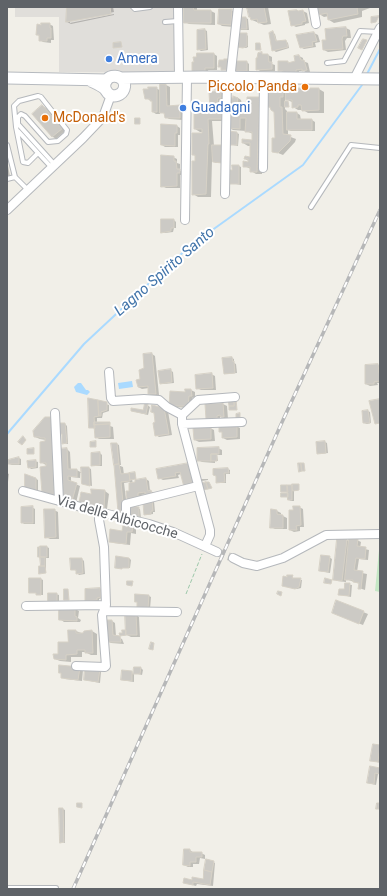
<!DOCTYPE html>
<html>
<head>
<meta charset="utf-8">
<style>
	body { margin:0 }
	#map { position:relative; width:387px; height:896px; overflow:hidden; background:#f1efe8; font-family:Roboto,sans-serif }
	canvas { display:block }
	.frame { position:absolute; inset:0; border:8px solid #5f6368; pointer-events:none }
</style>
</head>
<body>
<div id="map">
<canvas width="387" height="896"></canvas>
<div class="frame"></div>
</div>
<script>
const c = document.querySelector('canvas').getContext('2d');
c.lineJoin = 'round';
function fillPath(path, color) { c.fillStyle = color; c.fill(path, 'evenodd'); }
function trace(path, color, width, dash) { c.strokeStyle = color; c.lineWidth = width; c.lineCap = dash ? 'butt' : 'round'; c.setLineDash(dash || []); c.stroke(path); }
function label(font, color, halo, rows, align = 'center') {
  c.font = font + ' Roboto,sans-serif'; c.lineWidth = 4; c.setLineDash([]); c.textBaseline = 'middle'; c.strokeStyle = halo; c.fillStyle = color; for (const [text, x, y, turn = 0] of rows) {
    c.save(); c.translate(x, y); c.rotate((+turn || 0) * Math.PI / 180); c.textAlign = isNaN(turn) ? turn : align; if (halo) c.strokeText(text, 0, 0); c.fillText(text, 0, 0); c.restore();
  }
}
fillPath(new Path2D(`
	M15,7H175L176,73L59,72V17H15Z`), '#e0deda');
fillPath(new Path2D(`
	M380,540V592L375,591Z`), '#c5e8c5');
fillPath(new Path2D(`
	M132,381L133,387L119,389L118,383Z
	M78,383H81L86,390H88L90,392L87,395L76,392L74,387Z`), '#aadaff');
fillPath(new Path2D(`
	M68,7H113L114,12L70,21V23L114,14V15L71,24L67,22Z
	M185,7H197V11H211L215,13V25L189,24L185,22Z
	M243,7H268L271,24L264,25L252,20L248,9Z
	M317,7H370V8L362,11V17L334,23L329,20V16L324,17L319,14Z
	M231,10L235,12L234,27L222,26L219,24Z
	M303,11L307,13L309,23L305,24V25L296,27L292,25Z
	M246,18L248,19L249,30H241L239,28Z
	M49,24L53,26L54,40H51V43L43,42L40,40V36L37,35Z
	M346,28L350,30L351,38H347L345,41L346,50L328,52L324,50L327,41L326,30Z
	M205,30L207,31L208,50L201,51L198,49Z
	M273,33L275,34L277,42L286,41L288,43L289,48L276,52L273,50Z
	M314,33L318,35L320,42L315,43L316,47L304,49L300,47Z
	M246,34L248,36V47L246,48L241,47Z
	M214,54L217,56V70H208L209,74L197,73Z
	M268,55L272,57V64L275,65V71H260L257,69Z
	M299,56L303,58V61L308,63L310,72L307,73L304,71H299V75L283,72L279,70L287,62L290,63L296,62Z
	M247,62L249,64V72L236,70Z
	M161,85H166L170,87V106H180L183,108V120L169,119L166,117L165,114L160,111V114H156L153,112V102L146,98L156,88L161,91Z
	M221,89L226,92V100H222L221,108L226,111V121H212L214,146L224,163H216L212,161L211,197H198L193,194L196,162V156L193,155L203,134V132H200L195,129L211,110Z
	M319,89L324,92V113H308L303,110H298L293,107L292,102L285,99V102L289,103V106L285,105V109L287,111V113H297L300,115L301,120H312L315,122V131H291L288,130V136L296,139L295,142L283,155L273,151L276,139L275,112L268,106L283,91L287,93Z
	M237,97L241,100L242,105L246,107V114H251V108L248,106V98H259L264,101L262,174H256L251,171V169L244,166L249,161L245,159L251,158V146H248L243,143L253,141V134L246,131L233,130L229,128V98Z
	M43,106L46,108L66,130L56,139L53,137L33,114Z
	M177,126L180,128V135H178V147H165L162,145Z
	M237,133L239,134L238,146L228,144Z
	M173,157L177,159V163L180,164V171L183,172V175H180V188H166L162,186Z
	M7,161L10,176H7Z
	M233,166H239L241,167V185L231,183Z
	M174,220L176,222V228H174L173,232L165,233L162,232Z
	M152,354L155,356L159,395L153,396L149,394V388L142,389L138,387Z
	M232,358L234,359V363L236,364L237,373L227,374L225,373Z
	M378,365L380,366V383H377L378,385L370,386L366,384V366Z
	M170,370L173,372L174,383L163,384L161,383Z
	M211,374L215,376L216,390H201L197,388Z
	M191,390L195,392V397L192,398V408L174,407L170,405Z
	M89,399L109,405V411L103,413L102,418H97V423H110V426L113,427L114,439H99L96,437V429L90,427Z
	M146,404L150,407L148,415L132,411H144Z
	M223,404L227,406L228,419L220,417V420H210L207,418L206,405Z
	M153,407L168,411L172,435L159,437L156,435V423Z
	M368,411L370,412L371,423L367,424L364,423Z
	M45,418H51L56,421L59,498L48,496L49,467L41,462L46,440L40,439L35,437Z
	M65,424L67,426L68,444L63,443V434L59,433Z
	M236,426L240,428V439L227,440L223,438V433L220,431Z
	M210,428L214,430L215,441L199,442L195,440Z
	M325,442L327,443L328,453L320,454L318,453Z
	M117,444L119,445L121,465H118L123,467L124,475L128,474L131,476L135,474L136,479H132L133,484L146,479L149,481L150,491L155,493L141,495V500L130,492V482L124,483L127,507L140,509L141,518L119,511Z
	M218,448L222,450V455H217L218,461H215V463L202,462L198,460Z
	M67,449L70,452L71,470H77L82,473V468H89L91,469L92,486L83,484L82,473H80V478L71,477V482L80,486L76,503L65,499L64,484Z
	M100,453L102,455V466H94L92,465Z
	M19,458L21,459V465H12L9,464Z
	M35,461L38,462V468L31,469L29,467Z
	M188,464L181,474L178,475L179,478L163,480L159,478Z
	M228,469L230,470V474H226V483H219L217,482V476Z
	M7,473L9,474L8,482H7Z
	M35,478L38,480V491L28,488Z
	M200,479H208V480L202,481L203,484L212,488L203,490Z
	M298,485L299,490L294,491V501H291L289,500L287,494L289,492H282L292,486L294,487Z
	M92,491H105L109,494L107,509L84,504L92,495Z
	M154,501L155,512H153V514L147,515L145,514L144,504Z
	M32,507L35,509V524H24L22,522Z
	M299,507L303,509L304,527H300V531L294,532L290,530L294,511Z
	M54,510L58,512L59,539H50L46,537Z
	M272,510L277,511L281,513V515L287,518V529H275L271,527Z
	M133,526L136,528V534L131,533L130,545L114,543L110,541Z
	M347,540L350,542L357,540L361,542L360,548L369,550L368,560L359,559L357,572L367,574L365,590L359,588L360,584L354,582L346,579V582L337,581L334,579Z
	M47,547L49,548V558H46V573H41Z
	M329,557L332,559L330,573L320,571Z
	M129,558L131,560L130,568H118Z
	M82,559L84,561L85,574L79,575L77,573V571L72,569Z
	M292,576L294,579L302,580L301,588L297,589L283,586L288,578Z
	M41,579L43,580V595H39L37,593L30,592Z
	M346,584L352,585L351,597L339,594L345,590Z
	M100,589L102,591L103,598L99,599V601H88L86,600Z
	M56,594L59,595V603H51Z
	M149,596L151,597L150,609L138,607Z
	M337,601L368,614L363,625L337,615Z
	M75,609L79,611L78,618L81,620L80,622H64L60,619Z
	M136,615L139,617L140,637H131L127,635L122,636L127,631Z
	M112,621L115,623L116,636L122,639L124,644L111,643L107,641Z
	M76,631L84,634L85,632L92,631L97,634V655H91L85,652H82V657H71V662L60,661L55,659L69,643Z
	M79,668L83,670L82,681L65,679L62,677Z
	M141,668L143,670L142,675L134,673V682L122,680L123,671L134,673Z
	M99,670L101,672L100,683L85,680Z
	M373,745L380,746V763L371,760Z
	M371,767L380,769V774H378L376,785L368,783Z
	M63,809L65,810V843L61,842Z
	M185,850H190L194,853H201L205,855V859L200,858L199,864H193V867H188L184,865Z
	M213,862L215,863L213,886L197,884L196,886L184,883L204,880Z`), '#0003');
trace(new Path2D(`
	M367,74L380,49
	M7,434L84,344L144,288L190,246L303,165L362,85`), '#aadaff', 2);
const building = new Path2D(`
	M67,7H110L111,14L66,22Z
	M184,7H193L194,10H211V23H184Z
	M247,7H264L267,22L258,23L257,19L251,20L250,17H249Z
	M316,7H360L357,8L358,14L328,20L327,13L318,15Z
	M219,9H232L231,25L218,24Z
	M297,10L298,11L303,10L306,21L302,22V24L291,26L288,11Z
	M379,16L376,22L371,23V17Z
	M239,17H246L247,29H238Z
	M41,23H50V28H51V38H47V41H39V35H36L37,24L41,25Z
	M346,27L347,36H343L342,39L343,49L323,50L322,40H326L325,29Z
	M205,29L206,49L197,50V30Z
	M273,31L276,41L286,40L288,47L272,51L269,33Z
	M314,32L317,41L312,42L313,46L300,48L296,35Z
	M238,33H247V46L243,48L237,47Z
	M363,39L367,40L362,50L358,48Z
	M121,42L122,47L113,48V43Z
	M256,43H260L261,50H256Z
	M262,52V54H268L269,62H272V69L256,70V58H257L258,53Z
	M197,53H214V68H205V72H192V62H194L193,57H196Z
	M299,55L301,60H304L307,70L302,71V69L296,70V73H283V71H278V61H288V63L295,61L294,56Z
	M224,59H228L227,70H221V67H218L219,60H224Z
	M235,61H247V71H235Z
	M160,84H166L167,106L180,105V118H165L164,113H160Z
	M148,87H157V112H152V101H150V99H145L143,89H148Z
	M215,88H221V98H218L216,107H221L222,119H208L209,144H208L206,194L192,195V161H195V155H192V133H202V129H194V109H210L209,92L215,91Z
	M286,88H319V110L302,111L301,105H298V107L292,108V100H286Z
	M268,90H283V97H280V107H282L283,134L291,135L290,141L278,153L272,152V138H275L274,112L271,110L270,107H267Z
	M233,96L238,98L237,103H241V113H250V107H247V97H259L257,172H250V167H243V161L248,162V159H244L245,156L250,157V143H242V139L252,140V132H245L246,118H240V129L228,128V98H233Z
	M285,101H288L289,107H285Z
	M42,105L63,128L52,137L32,114Z
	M287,112H297V119H312V130H287Z
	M135,118H140V124H135Z
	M161,124L177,125V133H175V146L161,145Z
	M228,131L237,132V145H227Z
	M212,145H222V163L213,162Z
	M161,155L174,156V161H176L177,169H180V173H177V186L161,187Z
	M232,165H239V184H230V170H232Z
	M161,219H174V228H171V231L161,233Z
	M152,353L156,394H148V386L138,387L136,380L140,379L139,370L144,368L143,354Z
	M232,357L233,362L234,361L235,373L224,374L222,358Z
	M378,364L380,381L374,382V384H365V365Z
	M171,369L172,382L160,384L158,371Z
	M212,373L213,388L196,389L195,375Z
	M185,389H191L192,396H189L188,406H169L170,391L185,392Z
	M88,398L98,400L99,416L94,417L95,428H89Z
	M234,399V406H229L228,400Z
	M234,399H236L237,410H229V406H234Z
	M380,399V423L375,424L369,401Z
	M98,400L107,402V410L101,412V416H99Z
	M145,403L148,404L146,414L131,411V408L143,410Z
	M223,403L224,417H221L220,415L217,416V418L206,419L205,404Z
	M152,405L164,408L169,434L155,436L153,423L155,422L154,413L151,412Z
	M368,410L370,423H363L362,411Z
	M240,413V420H236V414Z
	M45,417H51L54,496L42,493L40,467L46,466V463H40V442L45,441V438H40V437H34L33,431Z
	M94,422H110V424L94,425Z
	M58,423H65L67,443L62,444V434H58Z
	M110,424V437L95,438L94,425Z
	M237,425V437L222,438V432H219V426Z
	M211,427V439L194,440L193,428Z
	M23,436L26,440L22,445L18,442Z
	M96,441V447H90V442Z
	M325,441L326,453L317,454L316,442Z
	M111,443H117L119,464L114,465Z
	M219,447V454H211V461H197V448Z
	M34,448V454H27V449Z
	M67,448L68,469H77V477L68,476V480L77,483L72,501L60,498L63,484L61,483L58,449Z
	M100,452V465L91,466V453Z
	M211,454H217V461H211Z
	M19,457V464H8V460Z
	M36,460V467L28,468L27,461Z
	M189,463L194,484L184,487L180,472L175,473L176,476L158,479L156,469Z
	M298,463H301L302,471L299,472Z
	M301,463H304L305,471H302Z
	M119,464L121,474L129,473L130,481L121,482L124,513L118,512L114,465Z
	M81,467H89L90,486L82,484Z
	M228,468L229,473H224L225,482L216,483V476L213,475V469Z
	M135,472L136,479L130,480L129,473Z
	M25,474L36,478V490L25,488Z
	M146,478L148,491L151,490L152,495L145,496V492L138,493V498L127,500L126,491H129V483L135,482V480Z
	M206,482H209L212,488L208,489Z
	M206,482L208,489L201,490L200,484Z
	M292,484H299V490L293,491Z
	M281,485H287L288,492H281Z
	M287,485H292V500H288Z
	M91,489L105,490L104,508L79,503L81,492L91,494Z
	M281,493H288V497H281Z
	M152,499L153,511H151V514L144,515L143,503Z
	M33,506V523H21V507Z
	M127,506L139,507V517L127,514Z
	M293,506H300L301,525L296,526L297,530H289V510H293Z
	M44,509H55L56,537L45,538Z
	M271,509L277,510V514L283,515V528H270Z
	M127,524L133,525L132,532H127L126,544L109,542L110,529L122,531L123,525L127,526Z
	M337,539H347L342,581L333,580Z
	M349,539H358L357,546L366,547L365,559L356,558L354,570L363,571L361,589H358L359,583L353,582V580H345Z
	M40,546H47V557H40Z
	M38,547H40V557H38Z
	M321,555L330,556L328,572L319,571Z
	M116,556L129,558V568H122V569L115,568Z
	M40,557H45V566H41Z
	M70,558H82L83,573L76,574V570H71Z
	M39,566H45L46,573L39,574Z
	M287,575H293L292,578H301L299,587L295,589L282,586L283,576L287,577Z
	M29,578H41V595H36V593H29Z
	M325,578L332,580L331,584L324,583Z
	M127,581H133L132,586L127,585Z
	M345,583H350L349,596L338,595L339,589H344Z
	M100,588L101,597L97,598V600L85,601V589Z
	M64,589H68L69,600H64Z
	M278,591L282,592L281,596L277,594Z
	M48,593H57V602H48Z
	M135,594L149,595L148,608L137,607V602H135Z
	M336,600L364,611L359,624L332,613Z
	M59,608H75V616L77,617V621L59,620Z
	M125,614H136L137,635H126Z
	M105,620H112L113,635L120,636L121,642H106Z
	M68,630H76V633H83L84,631L92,630L93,653H85V650H77V654L66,655V660L54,659L53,654H58V642H68Z
	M122,630H126V635L120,636L119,633H122Z
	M151,642L154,643L153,650L149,649Z
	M59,665L80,667L78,680L61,678V673H59Z
	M85,667L100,669L98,682L84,680Z
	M134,667H141L140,674H133Z
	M122,670L132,671V681L121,680Z
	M373,744L380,745L378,762L370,761Z
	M370,766L380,768V774L375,773L374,784L367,783Z
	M77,803H82V808L77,807Z
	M377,803H379V809H376Z
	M59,808H63L64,842L60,843Z
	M184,849H190V852H202V857H196V862H190V866L183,865Z
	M206,859L214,861L212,872L204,870Z
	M204,870L212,872L210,885L193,882V885L183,883L184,878L192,880V877L203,879Z`);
fillPath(building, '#cccac5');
trace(building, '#d6d1c6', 1);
trace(new Path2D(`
	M217,552L233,558`), '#ccccc8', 8, [8, 4]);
const service = new Path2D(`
	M133,7L135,9L150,7
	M165,22L178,21
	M327,63L344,61L360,31L378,32
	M18,131L38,153
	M7,145L15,177L28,190
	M52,168L38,153L28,163L23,162L16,127L14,106L19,101L38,96L41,97L67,130L66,134L58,141L48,142L25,116L21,114L18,117V124L55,165
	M7,179L15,177
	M311,207L351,145L380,148
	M7,888H56`);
const minor = new Path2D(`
	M178,7L179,77
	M313,7L316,24
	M233,78L231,71L238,7
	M354,79L380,28
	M263,168L264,78
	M225,194L227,78
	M7,210L83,138L103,117L111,95
	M185,220L187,77
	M109,372L111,398L113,401L144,399L159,400L167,407L182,415
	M55,413L59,501
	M182,424L242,422
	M23,491L99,512L149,524L173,532L217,552
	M126,518V504L198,486
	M205,546L210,535V530L182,424V415L198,400L235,397
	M233,558L243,563L257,566L283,558L326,535L380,534
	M26,606L106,605
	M104,611L177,612
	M76,666L105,667L106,666L102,615L106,605L104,547L99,520V512`);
const secondary = new Path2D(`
	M7,78L107,80
	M121,78L203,77L380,79
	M91,81C95,83 102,86 105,89C106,90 107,93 109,94C114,98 122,95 124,89C129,74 102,70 105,89`);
trace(service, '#b5b8bc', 6);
trace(minor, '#b5b8bc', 10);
trace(secondary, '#b6babf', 13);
trace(new Path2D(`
	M186,594L202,554`), '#9cc7a9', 1, [4, 2]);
trace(service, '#fff', 4);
trace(minor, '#fff', 8);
trace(secondary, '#fff', 11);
const rail = new Path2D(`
	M73,889L283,420L380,210`);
trace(rail, '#b6b7b8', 3.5);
trace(rail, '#fff', 2, [6]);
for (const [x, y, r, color] of [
	[109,59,4,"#3f7fe0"],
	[305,87,4,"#e8710a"],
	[183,108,4,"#3f7fe0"],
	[45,118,4,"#e8710a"]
]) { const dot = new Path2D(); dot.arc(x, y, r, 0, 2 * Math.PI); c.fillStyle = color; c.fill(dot); trace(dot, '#fff', 1.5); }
label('14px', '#366cbe', '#fff', [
	["Amera",117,59],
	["Guadagni",191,108]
], 'left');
label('14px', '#c56008', '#fff', [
	["Piccolo Panda",297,87],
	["McDonald's",53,118,"left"]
], 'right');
label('14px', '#5f6368', '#fff', [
	["Via delle Albicocche",117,518,16]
]);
label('italic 15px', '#4174aa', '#fff', [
	["Lagno Spirito Santo",165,272,-41]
]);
</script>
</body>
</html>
